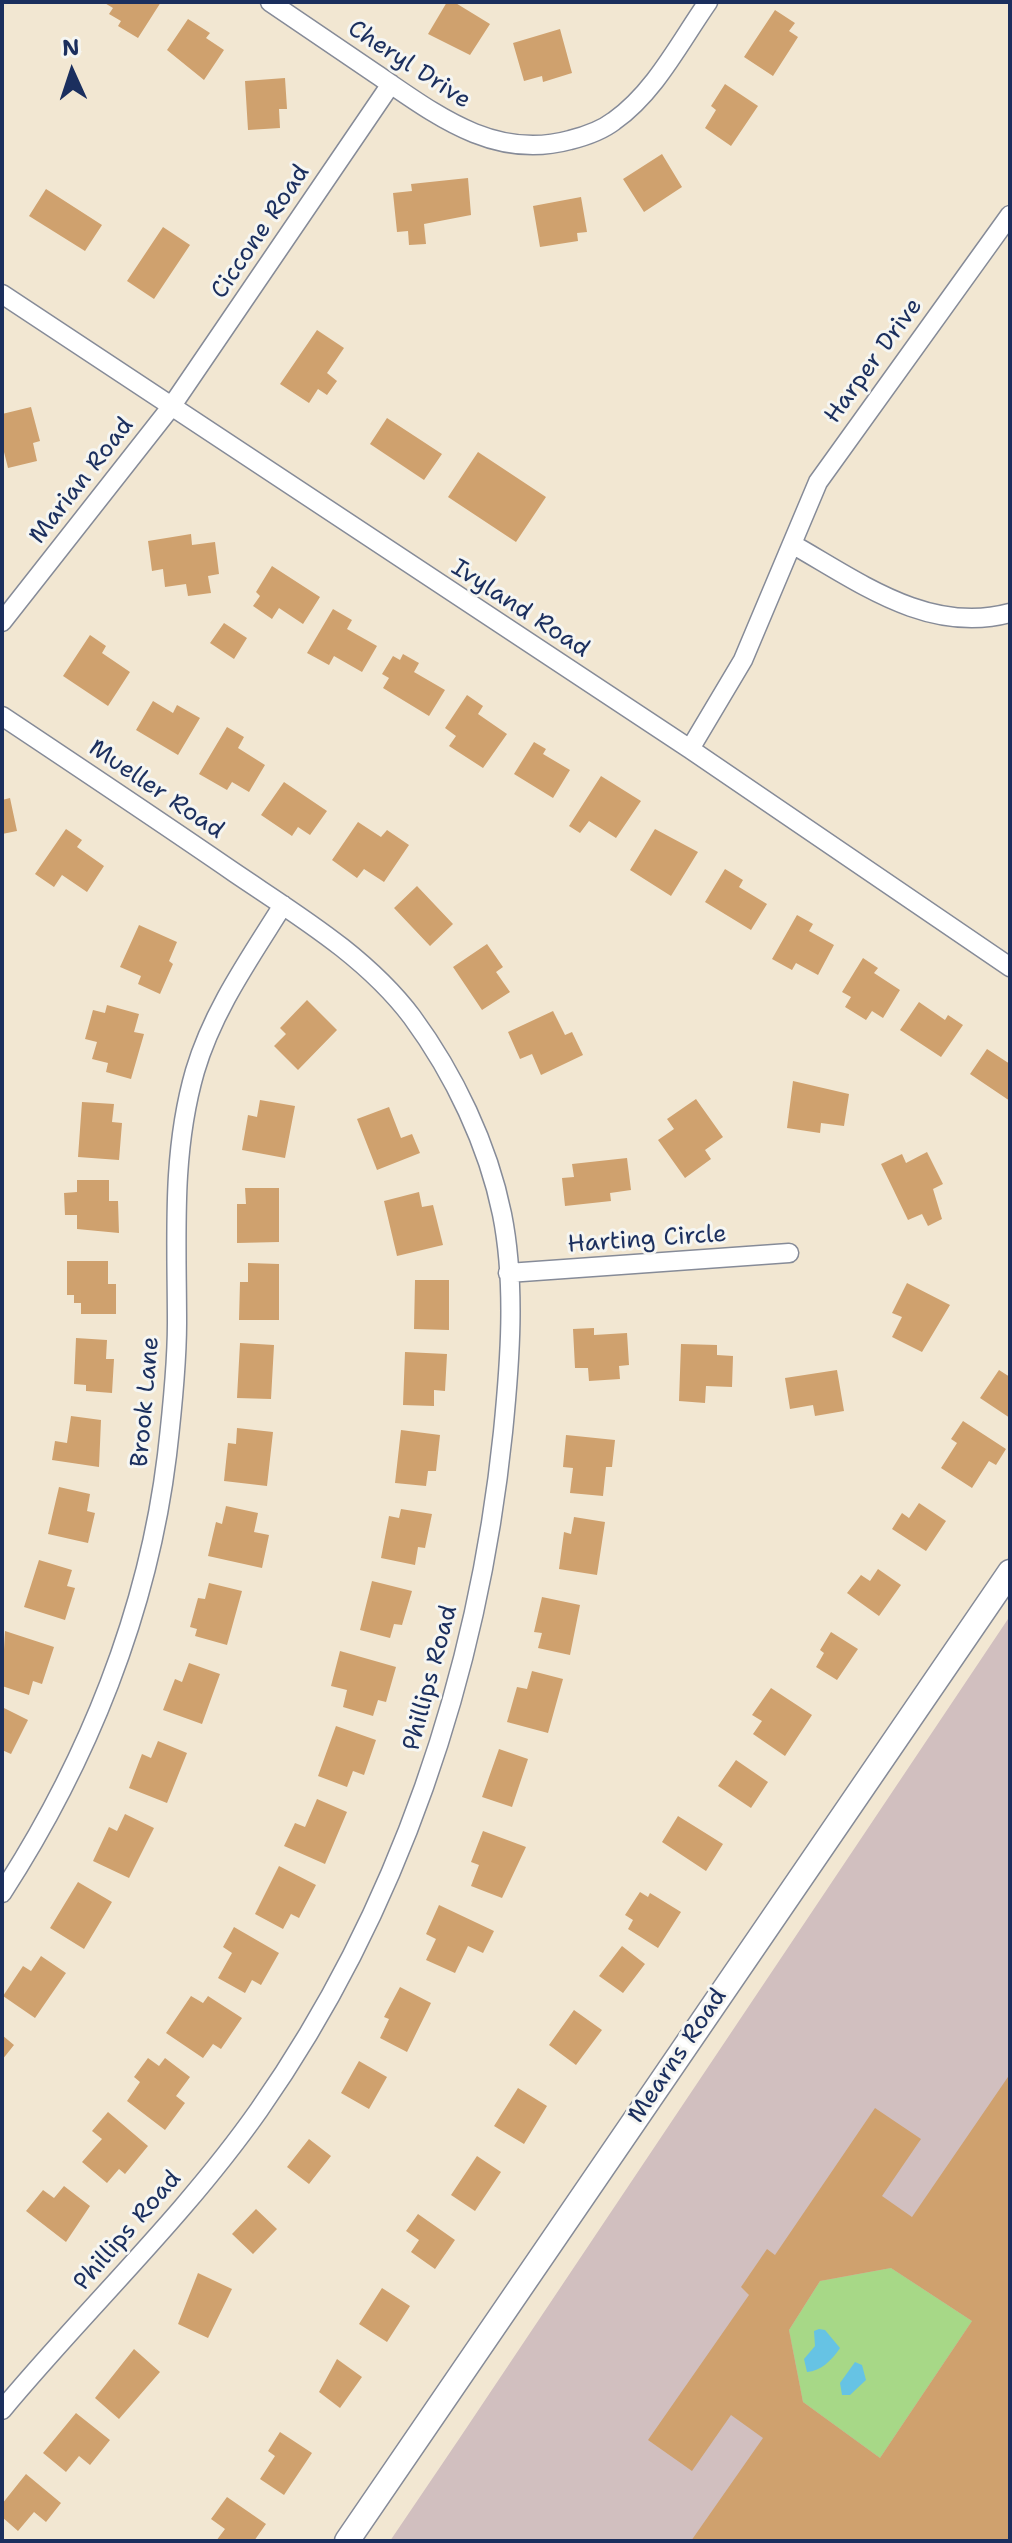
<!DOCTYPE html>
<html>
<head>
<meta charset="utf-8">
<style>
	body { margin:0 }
	#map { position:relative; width:1012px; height:2543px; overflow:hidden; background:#f2e7d2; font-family:"Shantell Sans",sans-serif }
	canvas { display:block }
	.frame { position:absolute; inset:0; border:4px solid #1b2f5e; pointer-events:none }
	.north { position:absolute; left:32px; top:32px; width:80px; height:80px; -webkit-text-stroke:6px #f6f6f2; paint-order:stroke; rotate:357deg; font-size:22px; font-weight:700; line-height:32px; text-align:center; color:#1b2f5e }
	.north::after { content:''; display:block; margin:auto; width:28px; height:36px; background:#1b2f5e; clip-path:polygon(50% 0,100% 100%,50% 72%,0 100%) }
</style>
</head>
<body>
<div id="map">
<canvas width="1012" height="2543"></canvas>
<div class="frame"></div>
<div class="north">N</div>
</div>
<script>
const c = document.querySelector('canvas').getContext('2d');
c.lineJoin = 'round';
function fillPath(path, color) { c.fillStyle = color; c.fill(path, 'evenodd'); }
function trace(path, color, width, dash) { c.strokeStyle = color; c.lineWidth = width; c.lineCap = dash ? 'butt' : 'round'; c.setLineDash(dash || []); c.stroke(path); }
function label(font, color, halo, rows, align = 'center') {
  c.font = font + ' "Shantell Sans",sans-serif'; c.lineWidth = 6; c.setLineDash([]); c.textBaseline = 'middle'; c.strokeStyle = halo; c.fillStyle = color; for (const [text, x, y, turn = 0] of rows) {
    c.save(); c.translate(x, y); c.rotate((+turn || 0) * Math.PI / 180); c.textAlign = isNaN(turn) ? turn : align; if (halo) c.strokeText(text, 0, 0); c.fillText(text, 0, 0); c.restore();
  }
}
fillPath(new Path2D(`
	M1010,1616V2541H390L457,2442Z`), '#d1bfbf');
fillPath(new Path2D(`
	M891,2268L972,2321L880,2458L803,2402L789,2330L820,2281Z`), '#a7d887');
fillPath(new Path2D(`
	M819,2329L825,2330L840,2348C832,2360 821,2371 807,2372L804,2359L815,2346L814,2331Z
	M855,2362L862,2365L866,2380L850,2395H842L840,2383Z`), '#66c3e4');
fillPath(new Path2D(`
	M103,2H161L138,38L118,26L121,21L109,14L113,8Z
	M447,2H454L490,24L470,55L428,34Z
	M775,10L795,23L789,31L798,37L773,76L744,57Z
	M188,19L210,33L206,38L224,50L204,80L167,50Z
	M560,29L572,73L543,82L542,76L524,81L513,43Z
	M285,78L287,109H279L280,128L248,130L245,81Z
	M725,84L758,106L731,146L705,128L716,110L711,106Z
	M662,154L682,187L644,212L623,179Z
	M468,178L471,215L424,224L426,244L409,245L408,231L397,232L393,193L412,191L411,184Z
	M46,189L102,225L85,251L29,216Z
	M581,197L587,232L577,233L578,241L540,247L533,206Z
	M163,227L190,245L154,299L127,281Z
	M317,330L344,348L327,373L337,381L327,395L318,389L309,403L280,384Z
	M31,407L40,441L33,443L37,461L8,468L2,444V414Z
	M387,418L442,454L424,480L370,444Z
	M478,452L546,497L516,542L448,497Z
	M191,534L192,545L215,542L219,574L208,576L211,593L188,596L186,584L165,587L163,569L152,571L148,541Z
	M272,566L320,597L303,624L279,608L272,619L253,606L260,596L256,592Z
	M333,609L352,620L347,629L377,646L362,672L334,656L329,665L307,653Z
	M224,623L247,638L234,659L210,643Z
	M90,635L106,646L102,653L130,672L108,706L63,676Z
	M403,654L419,663L414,672L445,690L429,716L383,688L389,678L382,674L393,656L400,660Z
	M467,695L483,706L478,714L507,734L483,768L449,746L456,736L445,728Z
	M153,701L173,713L177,705L200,718L178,755L136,730Z
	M227,727L244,737L238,748L265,765L249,792L232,782L227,790L199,774Z
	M534,742L546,749L543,754L570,770L553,798L514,774Z
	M601,776L641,801L616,838L589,821L580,833L569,826Z
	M284,782L327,811L310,835L298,827L292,836L261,815Z
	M10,798L17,831L2,834V800Z
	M358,822L381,837L387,830L409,845L384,882L364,869L357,878L332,860Z
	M66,829L82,840L77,847L104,866L87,892L62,875L54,887L35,874Z
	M655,829L698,852L671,896L630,870Z
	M725,869L743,880L739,887L767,904L751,930L705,902Z
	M417,886L453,924L430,946L394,908Z
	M797,915L813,924L809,931L834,945L818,975L796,963L792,970L772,959Z
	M139,925L177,942L169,961L173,964L160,994L138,984L141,976L120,967Z
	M487,944L503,967L496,972L510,992L482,1010L453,967Z
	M863,958L878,968L874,973L900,990L883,1018L872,1011L866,1020L845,1007L851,997L842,992Z
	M307,1000L337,1030L298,1070L274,1046L286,1034L280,1028Z
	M919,1002L945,1020L948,1015L963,1025L941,1057L900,1030Z
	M107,1005L139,1014L134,1032L144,1034L131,1079L106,1072L108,1063L92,1059L97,1042L85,1039L93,1010L105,1013Z
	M553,1011L565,1035L572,1032L583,1055L541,1075L532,1054L520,1059L508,1032Z
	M987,1049L1010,1064V1101L970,1074Z
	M793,1081L849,1094L844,1126L821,1123L820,1133L787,1128Z
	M696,1099L723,1137L705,1150L711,1159L685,1178L658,1140L674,1129L667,1119Z
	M260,1100L295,1106L285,1158L242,1150L248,1115L257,1117Z
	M82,1102L114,1104L112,1122L122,1123L119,1160L78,1157Z
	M389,1107L401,1138L412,1134L420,1153L377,1170L357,1119Z
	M927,1152L943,1184L933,1189L942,1219L928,1226L922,1214L908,1220L881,1164L902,1154L906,1163Z
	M627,1158L631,1190L610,1193L611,1201L565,1206L562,1178L574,1177L572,1164Z
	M77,1180H109V1201H118L119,1233L77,1229V1215H65L64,1193L77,1192Z
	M245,1188H279V1242L237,1243V1204H246Z
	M419,1192L422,1207L433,1205L443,1245L397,1256L384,1201Z
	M67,1261H108V1284H116V1314H81V1303H74V1295H67Z
	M248,1263L279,1264V1320H239L240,1282H248Z
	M415,1280H449V1330L414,1329Z
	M907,1283L950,1305L922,1352L892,1337L902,1317L892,1313Z
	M594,1328V1335L627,1333L629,1365L619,1366L620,1379L589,1381L588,1368H575L573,1329Z
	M76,1338L107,1340L106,1359H114L112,1393L86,1391V1385L74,1384Z
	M240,1343L274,1345L271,1399L237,1398Z
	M681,1344L717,1345V1355L733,1356L732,1387L706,1386L705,1403L679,1401Z
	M405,1352L447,1354L445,1391L434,1390V1406L403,1405Z
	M837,1370L844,1411L815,1416L813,1405L790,1409L785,1378Z
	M999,1370L1010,1377V1418L980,1398Z
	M71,1416L101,1420L99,1467L52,1460L55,1441L67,1443Z
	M963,1421L1006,1449L996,1465L989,1461L972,1488L941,1468L957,1443L951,1439Z
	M237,1428L273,1432L267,1486L224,1481L228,1443L236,1444Z
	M401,1430L440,1435L436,1471H428L426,1486L395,1483Z
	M566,1435L615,1440L612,1467H606L603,1496L570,1493L573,1468L563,1467Z
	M59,1487L90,1494L87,1511L95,1513L88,1543L48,1534Z
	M919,1503L946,1521L926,1551L892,1529L902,1513L909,1518Z
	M226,1506L258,1513L254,1532L269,1535L262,1568L208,1556L216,1522L222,1524Z
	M401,1509L432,1514L425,1548L418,1547L415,1565L381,1558L389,1516L399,1518Z
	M574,1517L605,1522L597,1575L559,1569L564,1532L571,1534Z
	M39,1560L72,1570L67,1586L75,1588L65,1620L24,1607Z
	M878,1569L901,1585L879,1616L847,1593L861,1575L870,1581Z
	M372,1581L412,1591L402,1625L394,1624L390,1638L360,1630Z
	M209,1583L242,1591L227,1645L195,1636L197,1629L190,1627L198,1598L205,1599Z
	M542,1597L580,1605L570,1655L538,1648L542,1633L534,1632Z
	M5,1631L54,1647L42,1684L33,1681L29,1695L2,1686Z
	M831,1632L858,1649L837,1680L816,1667L824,1653L820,1650Z
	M340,1651L396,1667L386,1702L378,1700L373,1716L343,1707L347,1690L331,1686Z
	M189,1663L220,1674L202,1724L163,1710L175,1679L182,1682Z
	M532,1671L563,1679L548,1733L507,1722L517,1687L527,1689Z
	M771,1688L812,1715L785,1756L753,1734L762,1721L752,1715Z
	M2,1707L28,1720L11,1754L2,1750Z
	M336,1726L376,1740L364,1775L353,1771L347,1787L318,1776Z
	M158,1741L187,1753L167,1803L129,1788L142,1754L151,1758Z
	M499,1749L528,1759L512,1807L482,1797Z
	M736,1760L768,1782L751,1808L718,1786Z
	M317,1799L347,1812L325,1864L284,1846L295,1823L305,1827Z
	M125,1814L154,1828L129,1878L93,1861L109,1827L117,1831Z
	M678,1816L723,1844L706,1871L662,1842Z
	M483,1831L526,1847L502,1898L471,1886L479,1865L471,1862Z
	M279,1866L316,1885L299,1918L291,1914L283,1929L255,1914Z
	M78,1882L112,1902L84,1949L50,1928Z
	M640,1892L648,1897L650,1893L681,1912L658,1948L628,1929L633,1920L625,1915Z
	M439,1905L494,1931L483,1953L468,1946L455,1973L426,1960L436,1939L426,1934Z
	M234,1927L279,1953L261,1985L252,1980L245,1993L218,1978L232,1953L223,1947Z
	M622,1946L645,1964L623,1993L599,1976Z
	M41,1956L66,1973L35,2018L3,1996L23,1966L31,1971Z
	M400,1987L431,2003L407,2052L380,2038L389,2019L384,2017Z
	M191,1996L203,2003L208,1996L242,2018L221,2049L213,2044L203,2058L166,2033Z
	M574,2010L602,2030L576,2065L549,2045Z
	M2,2035L14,2045L2,2060Z
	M148,2058L159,2066L165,2058L190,2077L176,2096L185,2103L165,2130L127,2101L140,2082L134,2077Z
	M359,2061L387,2077L369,2109L341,2093Z
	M1010,2074V2541H691L763,2438L731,2415L692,2471L648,2440L749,2295L741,2287L767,2249L775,2255L875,2108L921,2139L882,2196L912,2217ZM891,2268L972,2321L880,2458L803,2402L789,2330L820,2281Z
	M518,2088L547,2106L524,2144L494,2126Z
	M108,2112L148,2146L125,2174L119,2169L107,2183L82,2162L102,2139L92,2131Z
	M309,2139L331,2156L309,2184L287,2167Z
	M477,2156L501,2172L475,2211L451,2195Z
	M64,2186L90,2206L66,2242L26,2211L43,2190L54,2198Z
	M256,2209L277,2229L253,2254L232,2234Z
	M418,2214L455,2240L435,2269L411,2252L419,2240L406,2231Z
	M198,2273L232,2289L208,2338L178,2324Z
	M382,2288L410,2306L387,2342L359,2324Z
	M134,2349L160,2372L119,2419L95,2398Z
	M337,2359L362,2377L340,2408L319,2392Z
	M76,2413L110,2440L90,2465L79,2456L66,2472L43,2453Z
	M280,2432L312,2453L284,2495L260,2479L275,2456L268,2451Z
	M26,2474L61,2503L46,2522L34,2512L18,2531L2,2517V2504Z
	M227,2497L266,2524L254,2541H216L225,2529L211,2519Z`), '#cfa16e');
const street = new Path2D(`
	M270,2C305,26 341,50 376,74C435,114 494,161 570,140C586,136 601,131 614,121C655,92 680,42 708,2
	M2,294L690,749L1010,967
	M792,544C859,582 929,635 1010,613
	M2,622L171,407L391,84
	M2,716C80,768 158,820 235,873C297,915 366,956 412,1017C454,1074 488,1145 502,1214C516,1284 510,1362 503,1432C478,1674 399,1910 259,2110C183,2218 86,2309 2,2410
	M690,749L743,660L818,482L1010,215
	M508,1273L789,1253
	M2,1893C87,1762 148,1612 167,1455C172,1412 177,1367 177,1323C177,1238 171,1154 195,1071C213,1010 250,958 283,905`);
const secondary = new Path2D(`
	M347,2541L1010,1572`);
trace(street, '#868b98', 21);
trace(secondary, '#868b98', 27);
trace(street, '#fff', 18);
trace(secondary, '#fff', 24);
label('24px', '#1b2f5e', '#f6f6f2', [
	["Cheryl Drive",409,65,33],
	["Ciccone Road",261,232,-56],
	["Harper Drive",874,361,-54],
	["Marian Road",82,481,-52],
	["Ivyland Road",520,609,33],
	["Mueller Road",156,790,34],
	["Harting Circle",647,1240,-4],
	["Brook Lane",146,1402,-85],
	["Phillips Road",431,1678,-75],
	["Mearns Road",678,2056,-56],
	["Phillips Road",128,2231,-49]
]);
</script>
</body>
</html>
